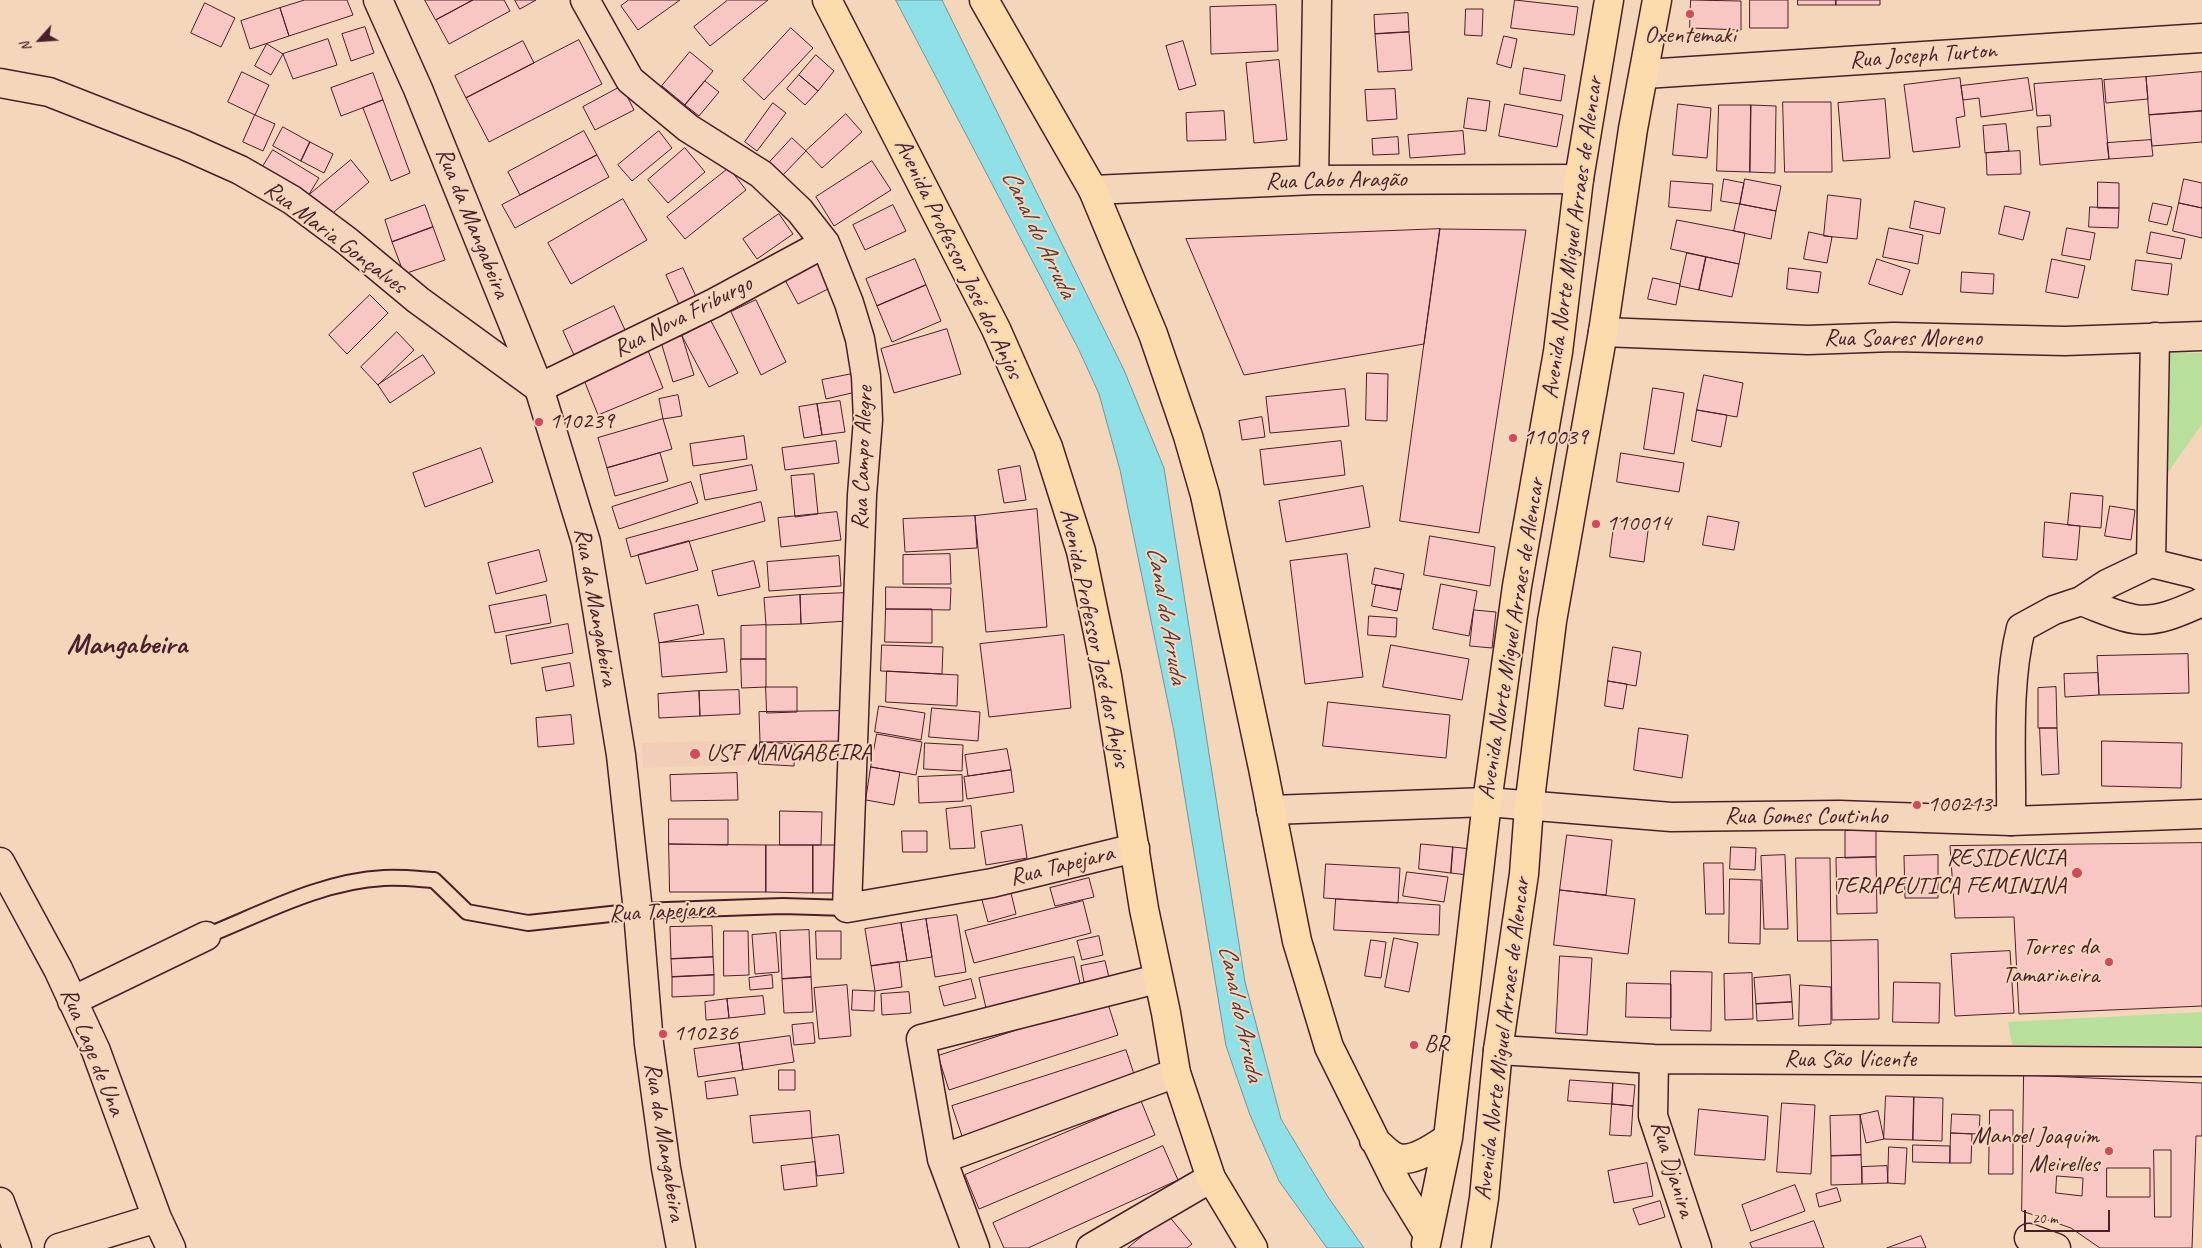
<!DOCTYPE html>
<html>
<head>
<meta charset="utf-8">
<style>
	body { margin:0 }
	#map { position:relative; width:2202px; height:1248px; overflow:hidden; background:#f4d7ba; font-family:Caveat,sans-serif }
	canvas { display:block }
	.north { position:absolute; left:15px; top:15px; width:50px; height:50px; -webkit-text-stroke:4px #f4d7ba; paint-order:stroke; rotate:244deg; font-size:14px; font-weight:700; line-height:20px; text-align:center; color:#4a1f2b }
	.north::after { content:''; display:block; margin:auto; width:18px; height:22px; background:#4a1f2b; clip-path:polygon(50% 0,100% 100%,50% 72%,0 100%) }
	.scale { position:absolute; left:2024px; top:1210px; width:86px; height:22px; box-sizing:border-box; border:2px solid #4a1f2b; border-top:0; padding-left:6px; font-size:15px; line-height:18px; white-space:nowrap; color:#4a1f2b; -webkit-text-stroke:4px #f4d7ba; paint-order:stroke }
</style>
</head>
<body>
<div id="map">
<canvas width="2202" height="1248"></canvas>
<div class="north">N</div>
<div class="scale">20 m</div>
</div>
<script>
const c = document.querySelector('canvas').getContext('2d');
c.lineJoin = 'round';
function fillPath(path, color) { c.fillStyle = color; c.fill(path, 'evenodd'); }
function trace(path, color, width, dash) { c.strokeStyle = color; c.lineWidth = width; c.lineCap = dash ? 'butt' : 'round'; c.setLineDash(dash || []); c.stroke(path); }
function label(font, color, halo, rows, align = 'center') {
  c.font = font + ' Caveat,sans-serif'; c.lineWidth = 4; c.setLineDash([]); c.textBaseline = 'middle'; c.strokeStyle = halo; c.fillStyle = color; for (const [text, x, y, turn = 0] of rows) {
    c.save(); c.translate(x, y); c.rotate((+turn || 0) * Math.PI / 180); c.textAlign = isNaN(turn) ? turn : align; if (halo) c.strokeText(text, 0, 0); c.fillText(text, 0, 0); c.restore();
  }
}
fillPath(new Path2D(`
	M747,740L748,765L643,768L642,743Z`), '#f2ceba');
fillPath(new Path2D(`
	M2166,352L2202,353V424L2157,488Z
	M2202,1012V1046L2012,1045L2008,1022Z`), '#b8e09c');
const water = new Path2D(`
	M896,0H942L1124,370L1164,468L1245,982L1281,1119L1328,1197L1364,1248H1327L1279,1181L1250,1115L1226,1046L1174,732L1120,470L1099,394L1079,350Z`);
fillPath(water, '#8fe0e7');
trace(water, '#73939c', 1);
const building = new Path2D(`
	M305,0H347L353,15L289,36L280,8Z
	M425,0H473L436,20Z
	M473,0H504L510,11L449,44L436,20Z
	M515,0H536L520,9Z
	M629,0H680L638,30L621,6Z
	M728,0H768L710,46L694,27Z
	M1515,0L1578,7L1574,35L1511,28Z
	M1691,0L1741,1V30L1690,28Z
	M1750,0H1788V28H1750Z
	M1798,0H1836V5H1798Z
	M1836,0H1880V5H1836Z
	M205,3L235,18L221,47L191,33Z
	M1276,5L1278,51L1211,54L1210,7Z
	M280,8L289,36L250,49L241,21Z
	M1466,9H1483L1482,36L1465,35Z
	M1408,13L1409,32L1375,34L1374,15Z
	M365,27L374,53L351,61L342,34Z
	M791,28L813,48L764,100L743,80Z
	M1409,32L1412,70L1378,72L1375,34Z
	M1504,36L1517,39L1511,68L1497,64Z
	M328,39L337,65L293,79L283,54Z
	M579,40L602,84L489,142L466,98Z
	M523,41L534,63L466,98L455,76Z
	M1183,41L1196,85L1179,90L1166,46Z
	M267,44L283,54L271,75L255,66Z
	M690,52L713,71L685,105L662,86Z
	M816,55L834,71L818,91L799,75Z
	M1279,60L1287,140L1254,143L1246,63Z
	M1524,68L1565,75L1561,101L1520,94Z
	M242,72L269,85L255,115L228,102Z
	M2202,72V111L2149,115L2146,77Z
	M373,73L383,100L341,116L331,88Z
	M799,75L818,91L805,105L787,89Z
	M2146,77L2148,99L2106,103L2104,80Z
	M1960,78L1965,116L1956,118L1960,147L1913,152L1904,85Z
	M2028,78L2033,110L1981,117L1979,98L1963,100L1961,86Z
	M2102,79L2109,159L2040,165L2037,127L2051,126L2050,115L2037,116L2034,84Z
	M705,81L719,92L699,116L685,105Z
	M622,86L634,110L595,130L583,107Z
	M1395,89L1397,119L1367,121L1365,90Z
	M1468,98L1490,101L1486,131L1464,128Z
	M1885,99L1890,158L1843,161L1838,103Z
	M383,100L410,173L391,181L363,108Z
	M1783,102H1831L1832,172H1785Z
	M773,103L786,113L757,151L745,142Z
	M1505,104L1563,115L1557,147L1499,136Z
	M1678,104L1711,108L1707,158L1673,155Z
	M1719,105H1751L1750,172L1717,171Z
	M1751,105L1776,106L1775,173L1750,172Z
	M1224,111L1226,140L1187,141L1186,113Z
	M2202,111V142L2152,146L2149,115Z
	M846,114L862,132L822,168L806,151Z
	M255,115L275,124L263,151L243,142Z
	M2006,124L2009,151L1985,153L1983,126Z
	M283,127L310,142L301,161L273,146Z
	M584,131L597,155L520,195L508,172Z
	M659,131L672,148L632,181L618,165Z
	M1463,131L1465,154L1410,158L1408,135Z
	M1398,137L1399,154L1373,155L1372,139Z
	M792,138L806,151L782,176L768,164Z
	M2151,140L2153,156L2109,159L2107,143Z
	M310,142L333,154L324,173L301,161Z
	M685,148L705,172L668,203L648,180Z
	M273,150L319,178L308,196L262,168Z
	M2020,151L2021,174L1987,175L1986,153Z
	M597,155L609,177L515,228L502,205Z
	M351,160L369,182L327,218L308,196Z
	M872,161L891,190L834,226L816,197Z
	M729,168L746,190L685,239L667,217Z
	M1724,179L1744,183L1740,204L1721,201Z
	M1745,179L1781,186L1776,211L1740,204Z
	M2184,179L2202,183V208L2179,203Z
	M1671,181L1713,184L1711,211L1669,207Z
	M2098,182L2119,183V208H2098Z
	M1828,195L1861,199L1857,239L1824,236Z
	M623,199L647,240L571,284L548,243Z
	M1915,201L1945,208L1940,234L1910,228Z
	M2153,203L2172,207L2167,225L2149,221Z
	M2179,203L2202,208V238L2173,231Z
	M1740,204L1776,211L1771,239L1734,231Z
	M425,205L433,227L392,242L385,220Z
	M893,205L906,231L865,250L853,225Z
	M2005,206L2030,212L2023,240L1999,234Z
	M2090,207L2119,208L2118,228L2089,227Z
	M779,214L793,234L757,259L743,239Z
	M1677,220L1745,233L1739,264L1671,249Z
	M433,227L445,260L404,274L392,242Z
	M1889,228L1923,235L1918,264L1883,257Z
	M2067,228L2095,233L2090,260L2062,255Z
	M1440,229L1424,344L1244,375L1186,239Z
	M1440,229L1526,230L1479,533L1400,521Z
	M1809,232L1832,237L1827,263L1804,259Z
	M2151,232L2185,239L2181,259L2147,253Z
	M1687,253L1706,257L1699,290L1680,286Z
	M1706,257L1739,264L1732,297L1699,290Z
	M915,259L926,285L877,306L866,279Z
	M1877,259L1910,270L1902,295L1869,284Z
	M2052,259L2085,266L2078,298L2046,292Z
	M2136,260L2172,264L2168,295L2132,290Z
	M821,261L834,286L798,304L785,280Z
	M683,268L698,301L681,309L666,275Z
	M1789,268L1821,272L1818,293L1787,289Z
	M1962,272L1994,274L1993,294L1961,292Z
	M1653,278L1680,284L1676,305L1648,299Z
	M926,285L941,321L892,342L877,306Z
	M370,295L388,313L347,354L329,335Z
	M756,300L786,362L761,375L731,312Z
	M614,306L625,330L574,355L563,331Z
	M711,321L738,373L709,387L682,336Z
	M947,329L961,374L894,393L881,349Z
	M397,332L414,350L378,385L361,367Z
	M682,336L694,375L673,382L661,342Z
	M647,348L663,388L598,415L582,375Z
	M423,355L435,373L390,403L378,385Z
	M1367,373L1388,374L1387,421L1366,420Z
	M852,374L856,392L826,399L822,380Z
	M1704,375L1743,383L1737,417L1697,410Z
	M1653,388L1684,393L1674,454L1644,449Z
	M1345,389L1349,426L1270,433L1266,397Z
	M678,395L682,416L663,419L659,399Z
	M840,401L845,432L822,435L817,404Z
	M817,404L822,435L804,438L799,407Z
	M1697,410L1727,415L1721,447L1692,441Z
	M1262,417L1265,437L1242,440L1239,421Z
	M663,419L672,449L607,468L598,438Z
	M744,436L747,459L693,466L690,444Z
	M836,441L839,463L785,470L782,448Z
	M1341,441L1345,475L1264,485L1260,450Z
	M481,448L493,482L425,507L413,473Z
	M660,453L668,481L615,496L607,468Z
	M1621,453L1684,463L1679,492L1617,482Z
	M752,465L757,490L705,500L700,475Z
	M1020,466L1026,500L1004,503L998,470Z
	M814,474L818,514L795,517L791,476Z
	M691,482L698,503L619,529L612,507Z
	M1363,486L1370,527L1286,542L1279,501Z
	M2071,493L2103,496L2101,528L2068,525Z
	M761,502L765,521L631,557L626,539Z
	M2110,506L2135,510L2131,540L2105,536Z
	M1037,509L1047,627L986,632L975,516Z
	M837,512L841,540L781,547L778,518Z
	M975,516L977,548L905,552L903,519Z
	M1708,516L1739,522L1734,550L1703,545Z
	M1615,518L1649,523L1644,562L1610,557Z
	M2045,522L2080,526L2077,560L2043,557Z
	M1430,536L1495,547L1490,586L1424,575Z
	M689,541L698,570L646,584L638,555Z
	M539,550L547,581L496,594L488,563Z
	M950,554L951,584H903V555Z
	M1347,554L1363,677L1305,684L1290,561Z
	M839,556L841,586L769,591L767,562Z
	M754,561L760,587L718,596L712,571Z
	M1375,568L1404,574L1401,590L1372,584Z
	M1441,584L1477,591L1469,636L1433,629Z
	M1376,585L1401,589L1397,611L1372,606Z
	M886,587L951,588L950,610L886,609Z
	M846,593L847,621L801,624L800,595Z
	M546,595L551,623L495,633L489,606Z
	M800,595L801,624L766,625L764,598Z
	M698,605L704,634L659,643L654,614Z
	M886,609H932V643L885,642Z
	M1474,610L1496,612L1492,648L1470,646Z
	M1369,616L1397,618L1396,637L1368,635Z
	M568,624L573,653L511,664L506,636Z
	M766,625V659H741V626Z
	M1064,635L1071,708L989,717L980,644Z
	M724,639L727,672L662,677L659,643Z
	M882,645L943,647L942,674L881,671Z
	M1391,645L1469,659L1462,700L1383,687Z
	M1613,647L1641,652L1636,686L1608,681Z
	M2188,654L2189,693L2099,695L2097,656Z
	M741,659H766V687L742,688Z
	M570,663L574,686L546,691L542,668Z
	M887,671L958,675L957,706L886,702Z
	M2098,673L2099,695L2065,697L2064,674Z
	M1608,681L1627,684L1623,709L1605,706Z
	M766,687H797V712L767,713Z
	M2056,687L2057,728H2038V688Z
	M739,690L740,714L700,716L699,691Z
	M699,691L700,716L659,718L658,694Z
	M1328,702L1450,715L1446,758L1323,746Z
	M879,706L925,713L921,740L875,732Z
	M932,708L980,712L978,741L929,737Z
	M842,711L843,741L760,742L759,712Z
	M571,715L574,744L538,747L536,718Z
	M1639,728L1688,735L1682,778L1634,770Z
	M2040,728H2057L2059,774L2042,775Z
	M877,734L922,742L916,775L871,767Z
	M2102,741L2182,743L2181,788L2102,786Z
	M760,742L795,744L794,766L759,764Z
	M925,743L963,745L962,771L924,769Z
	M1007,749L1011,770L968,776L965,755Z
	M871,767L900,772L894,805L866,800Z
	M1011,770L1014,792L967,799L964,777Z
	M737,773L738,800L671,801L670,775Z
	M962,775L963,801L919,803L918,777Z
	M971,806L975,848L950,849L946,809Z
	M780,811L822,812L821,845H780Z
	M669,819H728V845L669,844Z
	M1022,825L1027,858L986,865L981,832Z
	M1876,830V857L1845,858V831Z
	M902,831H927V852H903Z
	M1567,835L1612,840L1606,895L1560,890Z
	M2202,843V1006L2019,1014L2014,917L1955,918L1950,846Z
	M669,844L766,845V892H670Z
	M1421,844L1453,847L1451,873L1419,869Z
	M766,845H813V893L766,892Z
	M813,845H840V893H813Z
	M1453,847L1471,849L1468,875L1451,873Z
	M1731,847L1756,848L1755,870L1730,869Z
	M1785,855L1788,929H1764L1761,856Z
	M1938,855V898H1905L1904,856Z
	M1876,857L1877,913L1837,914L1836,858Z
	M1796,858H1830L1831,941H1798Z
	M1704,863H1723L1724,914H1706Z
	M1326,864L1400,868L1398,903L1324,898Z
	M1407,872L1448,877L1444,902L1403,896Z
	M1089,878L1094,897L1055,906L1050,888Z
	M1730,879L1761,880L1760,944L1729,943Z
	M1560,890L1635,899L1628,954L1554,945Z
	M1011,893L1016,914L988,922L982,900Z
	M1336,899L1440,905L1439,935L1334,930Z
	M1083,901L1091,933L974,963L965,931Z
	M957,915L966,972L935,977L926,919Z
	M926,919L932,957L907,961L901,923Z
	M901,923L907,961L871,966L865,929Z
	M712,926L713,957L671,959L670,927Z
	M809,930L811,977L782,979L780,931Z
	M724,931H748L749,975L724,976Z
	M816,931H841V959H817Z
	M776,933L779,972L755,974L752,935Z
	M1099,936L1103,955L1082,960L1077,941Z
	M1394,938L1418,943L1409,992L1385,987Z
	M1371,940L1386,942L1381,978L1365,976Z
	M1878,940L1879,1019L1832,1020L1831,941Z
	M2010,951L2014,1013L1955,1016L1951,954Z
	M1560,956L1592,958L1587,1035L1556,1033Z
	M713,957L714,975L672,977L671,959Z
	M1074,957L1081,988L986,1008L979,978Z
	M1105,961L1110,981L1085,987L1081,966Z
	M899,962L902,987L875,991L871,966Z
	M1671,971L1712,972L1711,1031L1671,1030Z
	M1752,973L1753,1019L1725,1020L1724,974Z
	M714,975V995L672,997V977Z
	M772,975L773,988L750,990L749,978Z
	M1790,975L1792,1002L1756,1004L1754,978Z
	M811,977L813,1012L784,1013L782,979Z
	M971,979L976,998L944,1006L939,987Z
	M1894,982L1940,983L1939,1023L1893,1022Z
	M1627,983L1671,984V1018L1626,1017Z
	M847,985L851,1036L819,1039L814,988Z
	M1800,985L1831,987V1024L1799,1026Z
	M853,990L875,991L874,1011L852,1010Z
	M909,992L911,1013L882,1015L881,994Z
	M763,996L765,1014L729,1018L727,999Z
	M727,999L729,1018L706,1020L705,1002Z
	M1107,1001L1118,1035L949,1090L938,1056Z
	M1792,1002L1793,1019L1757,1021L1756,1004Z
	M813,1023L815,1043L794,1045L792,1025Z
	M790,1036L794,1062L743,1070L739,1043Z
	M739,1043L743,1070L698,1077L694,1049Z
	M1126,1050L1136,1080L962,1136L952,1106Z
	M779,1070H795V1090H779Z
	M2024,1075L2202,1083V1136H2196L2192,1248H2100L2071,1228L2022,1211Z
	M735,1078L738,1095L707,1099L705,1082Z
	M1570,1080L1613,1083L1612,1104L1568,1101Z
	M1613,1083L1635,1085L1633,1106L1612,1104Z
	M1886,1096L1914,1097L1913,1140L1884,1139Z
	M1914,1097L1943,1098L1942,1141L1913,1140Z
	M1141,1101L1155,1135L979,1209L965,1175Z
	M1782,1103L1815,1105L1811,1174L1777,1172Z
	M1612,1104L1633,1106L1631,1136L1610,1135Z
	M1699,1109L1768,1116L1765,1160L1695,1155Z
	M1990,1110H2013V1174H1989Z
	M810,1111L812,1138L753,1143L750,1116Z
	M1878,1111L1884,1139L1866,1143L1860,1115Z
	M1952,1114L1980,1115L1979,1134L1951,1133Z
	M1860,1115L1861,1155L1831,1156L1830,1116Z
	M1951,1133L1972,1134L1971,1163H1950Z
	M839,1135L844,1173L817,1176L812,1138Z
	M1913,1145L1950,1146V1163L1913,1162Z
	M1163,1146L1178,1180L1028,1248H1004L993,1223Z
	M1889,1147L1907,1148L1905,1184L1888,1183Z
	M2154,1150H2171V1217H2155Z
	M1861,1155L1862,1184L1831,1185V1156Z
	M815,1162L817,1186L784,1190L781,1166Z
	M1647,1163L1653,1196L1614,1203L1608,1171Z
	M1887,1166L1888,1183L1862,1184V1167Z
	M2107,1168H2150V1197H2107Z
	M2057,1176L2083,1178L2082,1196L2056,1193Z
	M1795,1185L1805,1211L1751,1231L1742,1205Z
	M1837,1188L1841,1201L1819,1207L1816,1194Z
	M1660,1201L1665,1217L1639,1225L1633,1209Z
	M1168,1215L1192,1244L1187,1248H1128Z
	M1814,1221L1824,1248H1752L1750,1243Z
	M1921,1236L1926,1248H1887Z`);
fillPath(building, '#f8c7c4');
trace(building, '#4a1f2b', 1);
const service = new Path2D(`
	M206,936C263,913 322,881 384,878C401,877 418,879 434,880L467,912L528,923L638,911L783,906L847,908`);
const minor = new Path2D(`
	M585,0L630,80L688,128L761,174L800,211L825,243L849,303L860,339L866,376L868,420L862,495L847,908L992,883L1135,848
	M0,83L49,92L184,145L240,170L292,200L347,241L418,300L539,388L714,303L825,243
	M1314,180L1317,0
	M1093,190L1314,180L1579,179
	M1603,332L1808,340L1894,337L2065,341L2202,336
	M2151,563L2155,337
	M2081,601C2098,607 2116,616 2134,619C2157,623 2182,611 2202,602
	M2011,821C2012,759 2006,687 2021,628L2054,610L2081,601L2107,584L2151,563L2196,574L2202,577
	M0,862L58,969L96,1051L157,1218L171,1248
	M72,1001L206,936
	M1498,1050L1654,1059L2202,1062
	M1654,1059L1653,1116L1697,1248
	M942,1159L1176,1073
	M0,1202L17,1248
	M2029,1238L2056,1248
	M59,1248L157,1218
	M975,1248L942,1159L921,1039L1157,979
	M1091,1248L1211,1178`);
const tertiary = new Path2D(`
	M378,0L418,89L539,388L586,542L621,755L638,911L649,1044L666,1168L681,1248
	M1645,74L2202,38
	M1271,810L1487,802L1671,817L1839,815L2011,821L2202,814`);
const primary = new Path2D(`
	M827,0L996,329L1048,447L1081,551L1107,676L1144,909L1166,1013L1176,1073L1211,1178L1253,1248
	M984,0L1093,190L1153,334L1188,436L1205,495L1263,768L1297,941L1329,1047L1397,1184L1427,1233
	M1374,1140C1380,1145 1386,1152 1393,1156C1410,1166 1434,1147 1448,1138
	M1426,1244L1448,1138L1487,802L1517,586L1558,352L1579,179L1609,0
	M1476,1248L1484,1198L1498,1050L1524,874L1529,807L1552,621L1603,332L1633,129L1657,0`);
trace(service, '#4a1f2b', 18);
trace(minor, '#4a1f2b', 31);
trace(tertiary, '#4a1f2b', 31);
trace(primary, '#4a1f2b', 31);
trace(service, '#f4d7ba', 14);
trace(minor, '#f4d7ba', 28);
trace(tertiary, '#f4d7ba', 28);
trace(primary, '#fcdcac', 28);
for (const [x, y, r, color] of [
	[1690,14,5,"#d1495b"],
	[539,422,5,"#d1495b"],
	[1513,438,5,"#d1495b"],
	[1596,524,5,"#d1495b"],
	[695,754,6,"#d1495b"],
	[1917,805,5,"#d1495b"],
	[2077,873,6,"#d1495b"],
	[2109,962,5,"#d1495b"],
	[663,1034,5,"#d1495b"],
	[1414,1045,5,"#d1495b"],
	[2109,1151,5,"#d1495b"]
]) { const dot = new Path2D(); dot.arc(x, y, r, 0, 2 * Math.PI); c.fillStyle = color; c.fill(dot); trace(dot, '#f4d7ba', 2); }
label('24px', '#4a1f2b', '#f4d7ba', [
	["Oxentemaki",1690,36,"center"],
	["110239",549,422],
	["110039",1523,438],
	["110014",1606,524],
	["USF MANGABEIRA",706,754],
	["100213",1927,805],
	["RESIDENCIA",2066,859,"right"],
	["TERAPEUTICA FEMININA",2066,887,"right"],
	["Torres da",2099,948,"right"],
	["Tamarineira",2099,976,"right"],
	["110236",673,1034],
	["BR",1424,1045],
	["Manoel Joaquim",2099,1137,"right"],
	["Meirelles",2099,1165,"right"]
], 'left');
label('24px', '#4a1f2b', '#f4d7ba', [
	["Rua Joseph Turton",1923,56,-4],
	["Rua Cabo Aragão",1336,181,-1],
	["Rua da Mangabeira",472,223,68],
	["Rua Maria Gonçalves",335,238,37],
	["Avenida Norte Miguel Arraes de Alencar",1573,238,-82],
	["Avenida Professor José dos Anjos",958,259,64],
	["Rua Nova Friburgo",683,317,-27],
	["Rua Soares Moreno",1903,339],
	["Rua Campo Alegre",863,458,-88],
	["Rua da Mangabeira",595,607,80],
	["Avenida Professor José dos Anjos",1094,638,78],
	["Avenida Norte Miguel Arraes de Alencar",1512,639,-81],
	["Rua Gomes Coutinho",1806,817],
	["Rua Tapejara",1062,866,-14],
	["Rua Tapejara",662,912,-3],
	["Avenida Norte Miguel Arraes de Alencar",1503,1039,-83],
	["Rua Lage de Una",92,1052,68],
	["Rua São Vicente",1850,1060],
	["Rua da Mangabeira",664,1142,81],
	["Rua Djanira",1672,1169,73]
]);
label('italic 25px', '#543c47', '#f4d7ba', [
	["Canal do Arruda",1038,234,64],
	["Canal do Arruda",1166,615,80],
	["Canal do Arruda",1240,1013,78]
]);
label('bold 29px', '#4a1f2b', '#f4d7ba', [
	["Mangabeira",127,645]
]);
</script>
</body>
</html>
